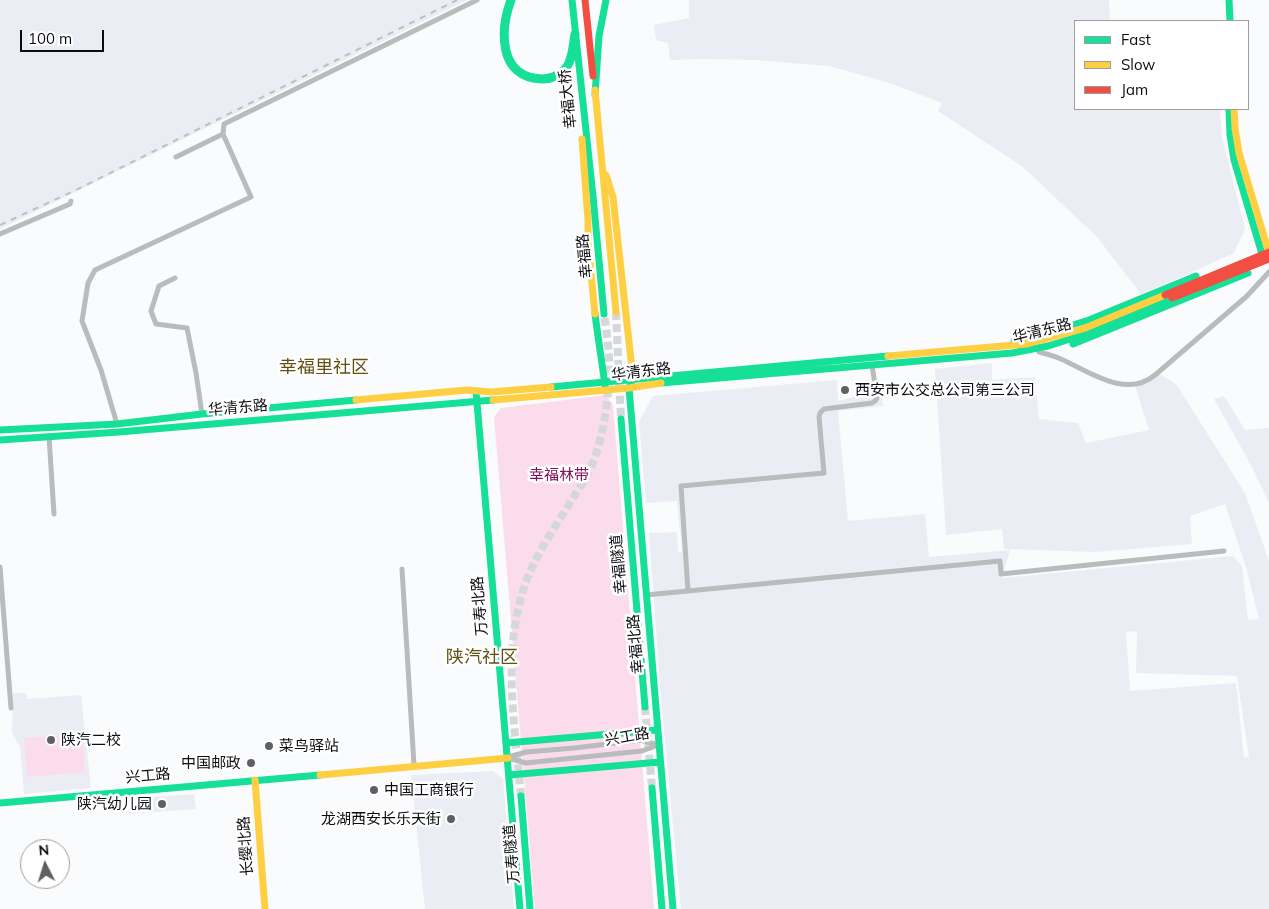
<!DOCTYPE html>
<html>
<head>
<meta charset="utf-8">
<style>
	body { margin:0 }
	#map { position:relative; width:1269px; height:909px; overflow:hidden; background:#fafbfc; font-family:Mulish,sans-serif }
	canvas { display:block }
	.legend { position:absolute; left:1074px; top:20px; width:175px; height:90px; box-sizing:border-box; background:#fff; border:1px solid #9e9ea0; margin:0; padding:6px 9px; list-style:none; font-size:15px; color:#0c0d11 }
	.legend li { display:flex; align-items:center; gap:10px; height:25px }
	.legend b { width:25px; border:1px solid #9e9ea0 }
	.north { position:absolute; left:20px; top:839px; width:50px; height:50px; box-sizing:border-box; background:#fff; border:1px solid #9e9ea0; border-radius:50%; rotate:355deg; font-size:14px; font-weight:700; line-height:20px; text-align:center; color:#0c0d11 }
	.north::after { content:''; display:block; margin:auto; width:18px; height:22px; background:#5f6063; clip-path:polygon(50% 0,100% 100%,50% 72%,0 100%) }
	.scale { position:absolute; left:20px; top:30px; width:84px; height:22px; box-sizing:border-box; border:2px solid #0c0d11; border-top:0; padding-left:6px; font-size:15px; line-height:18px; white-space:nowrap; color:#0c0d11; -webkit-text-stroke:4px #fff; paint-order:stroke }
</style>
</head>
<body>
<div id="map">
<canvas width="1269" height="909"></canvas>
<ul class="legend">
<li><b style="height:6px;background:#16e098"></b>Fast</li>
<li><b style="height:6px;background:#ffcf43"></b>Slow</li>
<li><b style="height:6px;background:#f24e42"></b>Jam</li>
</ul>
<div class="north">N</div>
<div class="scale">100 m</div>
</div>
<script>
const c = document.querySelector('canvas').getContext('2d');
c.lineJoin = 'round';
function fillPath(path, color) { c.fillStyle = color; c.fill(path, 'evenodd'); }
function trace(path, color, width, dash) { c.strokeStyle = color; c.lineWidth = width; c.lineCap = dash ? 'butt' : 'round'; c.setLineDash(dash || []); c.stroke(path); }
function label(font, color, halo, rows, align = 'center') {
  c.font = font + ' Mulish,"Noto Sans SC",sans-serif'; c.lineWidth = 5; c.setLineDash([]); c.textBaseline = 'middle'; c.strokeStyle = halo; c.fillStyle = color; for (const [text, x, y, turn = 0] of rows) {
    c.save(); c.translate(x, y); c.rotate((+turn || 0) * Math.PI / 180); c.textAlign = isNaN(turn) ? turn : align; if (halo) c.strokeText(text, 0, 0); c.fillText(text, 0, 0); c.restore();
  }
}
fillPath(new Path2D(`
	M0,0H467L0,229Z
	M689,0H1109L1110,21H1075V109H1220L1222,137L1245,229L1234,253L1188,274L1141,294L1097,237L1023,167L938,111L942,103L890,83L829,66L755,60L705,59L670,60L668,43L656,40L654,25L689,18Z
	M992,363V380L1035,377L1039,419L1078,423L1086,443L1149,430L1135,386L1160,374L1176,384L1245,493L1269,561V909H681L661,699L649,533L677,532L678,552H682L677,501L646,503L639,422L653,396L837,380L838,401L861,395L882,393L883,406L838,411L848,521L925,514L929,557L1010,550L1002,578L1233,556L1242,566L1248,620L1259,619L1246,567L1225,504L1190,516L1192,544L1096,552L1004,549L1002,529L946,535L935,369ZM1137,631L1136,673L1237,676L1249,757L1244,758L1236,683L1130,691L1126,632Z
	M1224,396L1245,430L1269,428V503L1252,467L1214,399Z
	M13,693H26L27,699L81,695L91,788L24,794L20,747L12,733Z
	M493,771L503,779L514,909H425L411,775Z
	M194,794L196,809L129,814V799Z`), '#ebedf5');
fillPath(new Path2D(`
	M606,395L613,405L654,909H535L494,417L501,408Z
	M82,734L85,772L27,777L24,738Z`), '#fbdcec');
trace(new Path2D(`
	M616,312L621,419
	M645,707L652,788
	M521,796C515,726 501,650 526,582C537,551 559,522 576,493C580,487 585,480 588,474C602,445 608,406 609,374C610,354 607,334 604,314`), '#d6d7d9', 8, [8, 4]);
trace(new Path2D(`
	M176,157L223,134
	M0,234L70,204L71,201
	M175,278L159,286L151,311L156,324L187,328L196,373L202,414
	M1039,352C1047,354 1054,356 1061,359C1090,372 1126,399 1155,375L1247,296L1269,272
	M117,424L101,370L82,321L88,283L95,270L251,197L223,134L224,124L477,0
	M49,436L54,514
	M0,567L11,708
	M402,569L414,765
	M688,591L681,486L824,473L819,417L820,413L824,409L872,403L875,401L877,398L872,365
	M646,595L1000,561L1001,574L1224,551
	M509,757L526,752L574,748L641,740L658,745
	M508,758L526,763L642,751L658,745`), '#b9bbbc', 5);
trace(new Path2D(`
	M572,0L593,196L604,314
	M1229,0L1230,21
	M595,95L599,36L606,0
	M1229,109L1230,135L1234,160L1262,254L1267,256
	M595,314C598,338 602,362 605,386
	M1014,341L1047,333L1089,320L1196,276
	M1073,344L1248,273
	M633,378L629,388L673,909
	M661,383L1012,353L1048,346L1080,336L1172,298
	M551,387L888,356
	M476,391L520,909
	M621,419L645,707
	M0,430L117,424L202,414L356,400
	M0,440L119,432L493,400
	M506,743L657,730
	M509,775L660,762
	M652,788L662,909
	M521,796L530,909
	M0,803L320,775`), '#16e098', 7);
trace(new Path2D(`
	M595,90L616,312
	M1234,109L1235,128L1239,153L1269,253
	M582,139L588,220V244L595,314
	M606,175L613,197L633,378
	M888,356L1026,344L1085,328L1165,295
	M356,400L467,390L491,392L551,387
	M493,400L629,388L661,383
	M320,775L508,758
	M255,780L265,909`), '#ffcf43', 7);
trace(new Path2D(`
	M585,0L593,76
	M1165,295L1269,252
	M1172,298L1269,259`), '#f24e42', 7);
trace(new Path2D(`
	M0,225L76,190L457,0`), '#bebfc0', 2, [6, 6]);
trace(new Path2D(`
	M511,0C500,30 498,78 542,79C551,79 560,75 566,68C573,59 573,45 575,34`), '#16e098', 9);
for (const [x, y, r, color] of [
	[845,390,5,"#5f6063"],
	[51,740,5,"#5f6063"],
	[269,746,5,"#5f6063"],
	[251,763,5,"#5f6063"],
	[374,790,5,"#5f6063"],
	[162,804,5,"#5f6063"],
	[451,819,5,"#5f6063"]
]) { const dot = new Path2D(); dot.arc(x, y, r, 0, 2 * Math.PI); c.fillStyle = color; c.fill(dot); trace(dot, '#fff', 2); }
label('15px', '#0c0d11', '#fff', [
	["幸福大桥",568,99,-96],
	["幸福路",585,256,-95],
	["华清东路",1042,331,-14],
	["华清东路",641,372,-7],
	["华清东路",238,408,-5],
	["幸福隧道",619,564,-95],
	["万寿北路",480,606,-95],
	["幸福北路",636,644,-95],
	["兴工路",627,737,-10],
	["兴工路",148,776,-5],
	["长缨北路",246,846,-94],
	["万寿隧道",512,854,-95]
]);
label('15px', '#0c0d11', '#fff', [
	["西安市公交总公司第三公司",855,390],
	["陕汽二校",61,740],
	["菜鸟驿站",279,746],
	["中国邮政",241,763,"right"],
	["中国工商银行",384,790],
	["陕汽幼儿园",152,804,"right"],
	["龙湖西安长乐天街",441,819,"right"]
], 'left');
label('15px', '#81125b', '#fff', [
	["幸福林带",559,475]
]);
label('18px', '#635013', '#fff', [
	["幸福里社区",324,368],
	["陕汽社区",482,658]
]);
</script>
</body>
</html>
